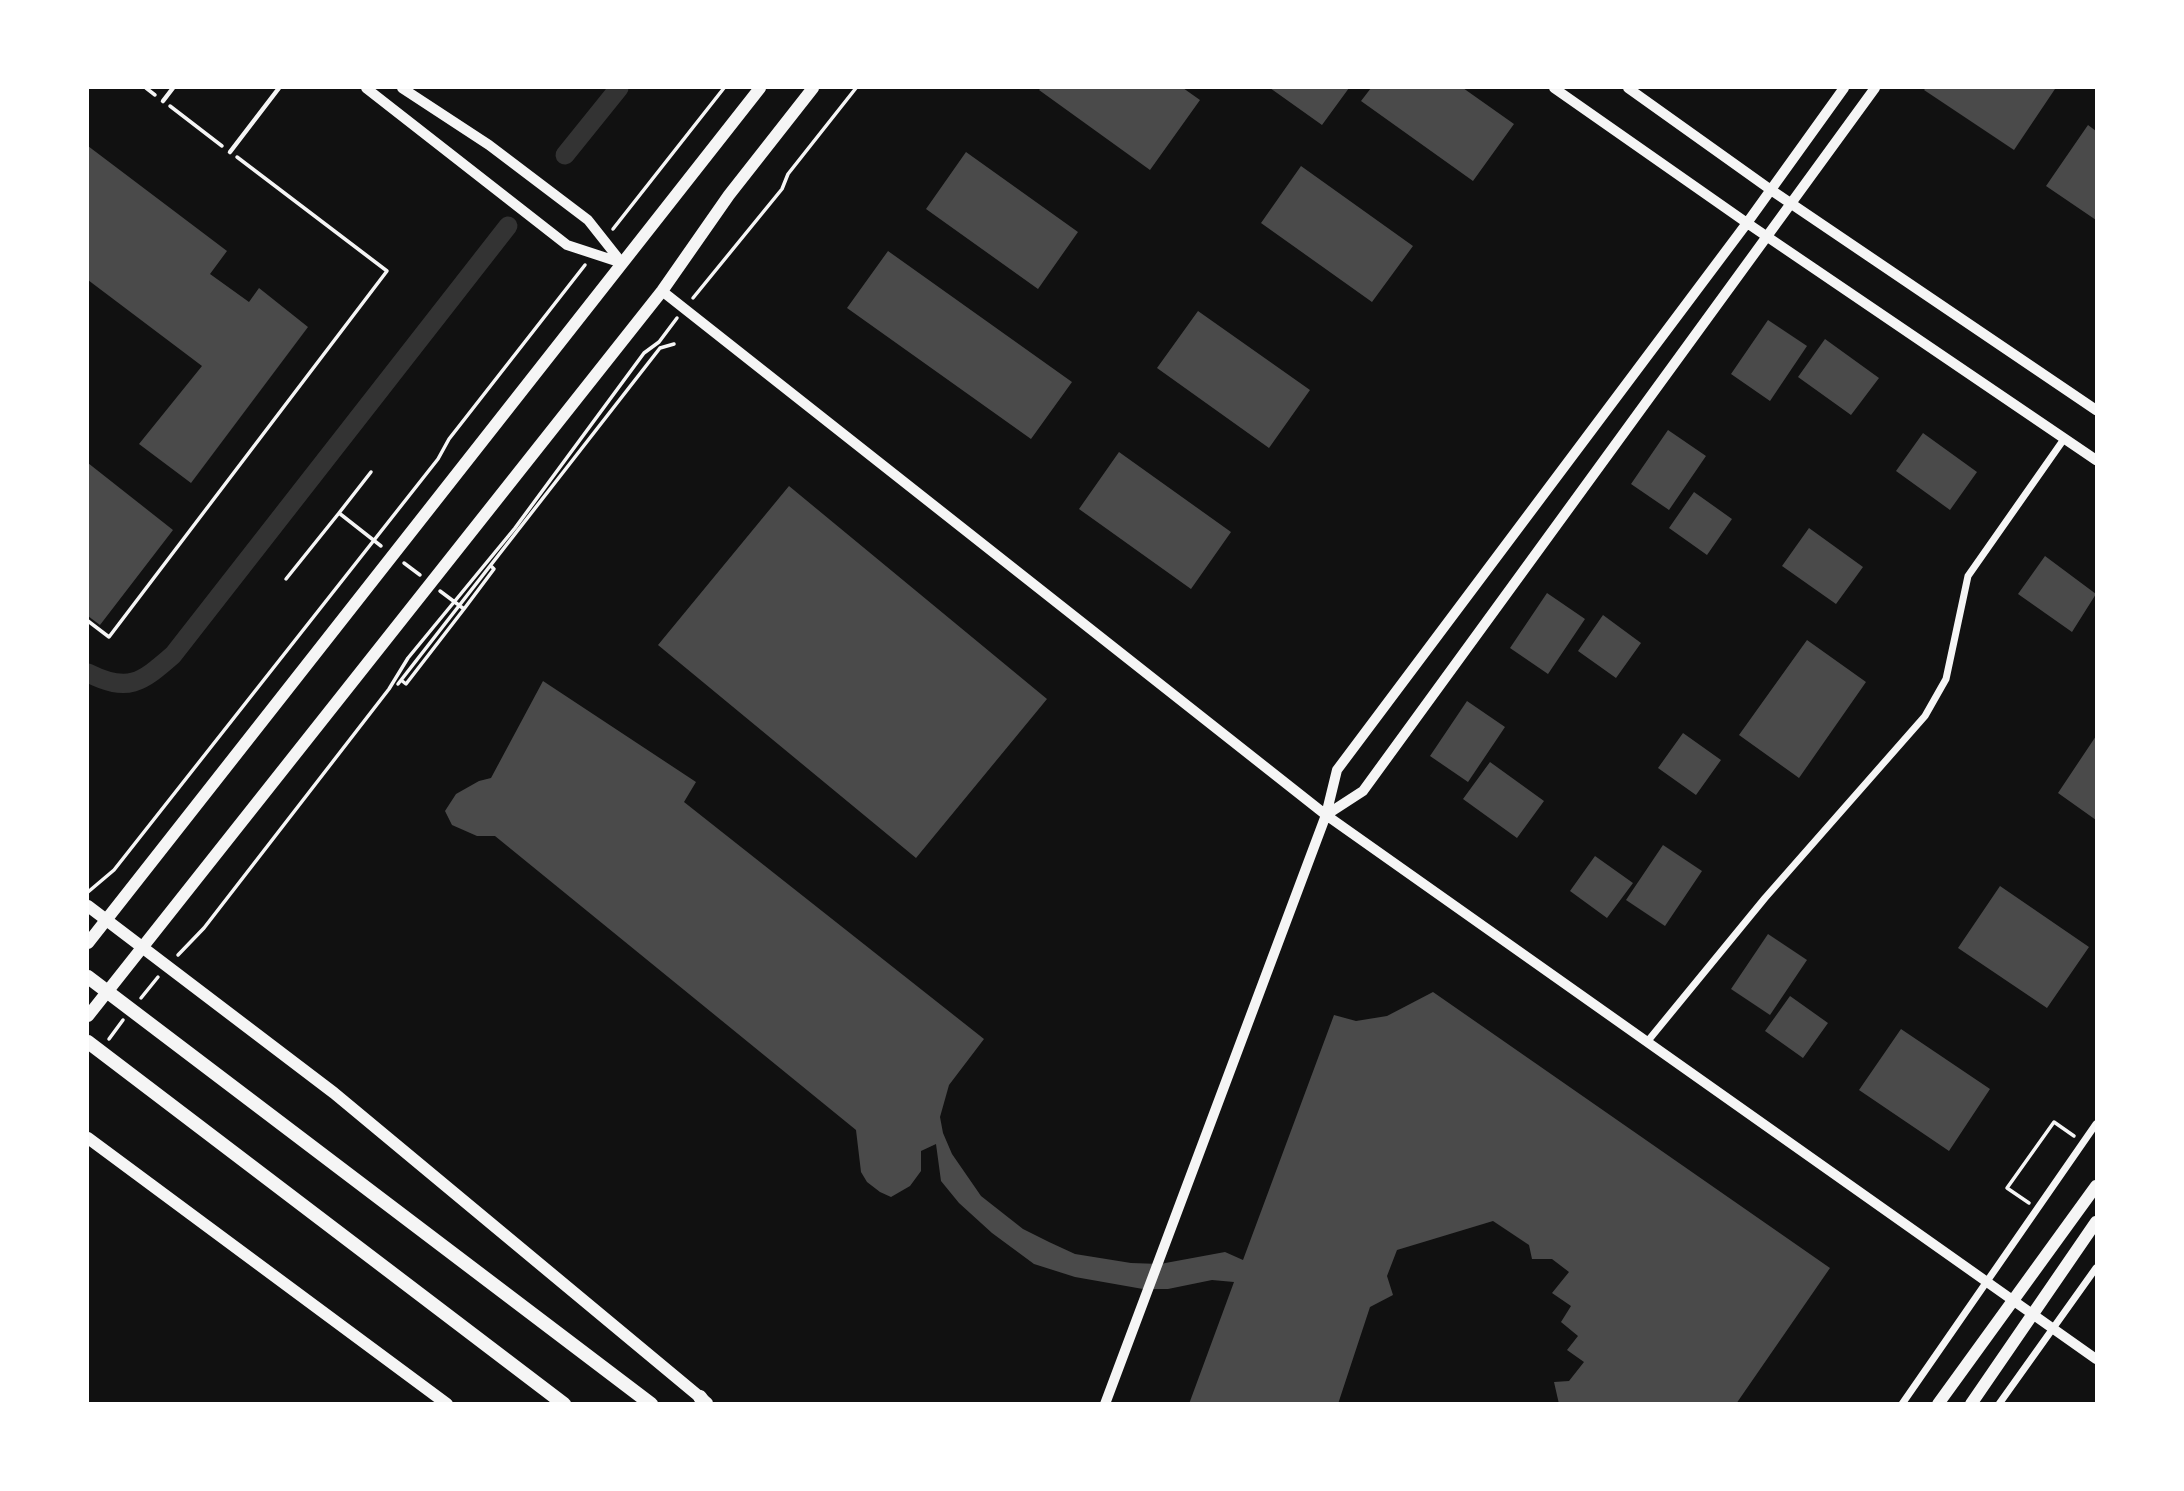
<!DOCTYPE html>
<html>
<head>
<meta charset="utf-8">
<style>
	body { margin:0 }
	#map { position:relative; width:2184px; height:1491px; overflow:hidden; background:#111; font-family:Cabin,sans-serif }
	canvas { display:block }
	.frame { position:absolute; inset:0; border:89px solid #fff; pointer-events:none }
</style>
</head>
<body>
<div id="map">
<canvas width="2184" height="1491"></canvas>
<div class="frame"></div>
</div>
<script>
const c = document.querySelector('canvas').getContext('2d');
c.lineJoin = 'round';
function trace(path, color, width, dash) { c.strokeStyle = color; c.lineWidth = width; c.lineCap = dash ? 'butt' : 'round'; c.setLineDash(dash || []); c.stroke(path); }
function fillPath(path, color) { c.fillStyle = color; c.fill(path, 'evenodd'); }
trace(new Path2D(`
	M565,155L619,88
	M88,673C128,693 141,683 173,655L508,226`), '#333', 19);
fillPath(new Path2D(`
	M1041,88H1183L1200,100L1150,170L1039,90Z
	M1270,88H1349L1322,125Z
	M1371,88H1463L1514,124L1473,181L1361,101Z
	M1926,88H2053L2055,89L2014,150L1924,90Z
	M2088,125L2096,131V220L2046,186Z
	M88,146L227,251L210,274L249,302L259,288L308,327L191,483L139,444L202,366L88,280Z
	M966,152L1078,232L1038,289L926,209Z
	M1301,166L1413,246L1372,302L1261,223Z
	M888,251L1072,382L1031,439L847,308Z
	M1198,311L1310,390L1269,448L1157,368Z
	M1768,320L1807,346L1770,401L1731,374Z
	M1825,339L1879,378L1851,415L1798,377Z
	M1668,430L1706,456L1669,510L1631,484Z
	M1923,433L1977,472L1950,510L1896,471Z
	M1119,452L1231,532L1191,589L1079,509Z
	M88,463L173,530L100,625L88,616Z
	M789,486L1047,699L916,858L658,645Z
	M1694,492L1732,519L1707,555L1669,528Z
	M1809,528L1863,567L1836,604L1782,566Z
	M2045,556L2096,594L2072,632L2018,594Z
	M1547,593L1585,619L1548,674L1510,648Z
	M1603,615L1641,643L1616,678L1578,651Z
	M1807,640L1866,682L1799,778L1739,735Z
	M543,681L696,782L684,802L984,1039L949,1085L940,1117L943,1133L952,1154L981,1196L1023,1229L1049,1242L1075,1254L1131,1263L1160,1264L1225,1252L1243,1260L1334,1015L1356,1021L1387,1016L1433,992L1830,1268L1736,1404H1559L1554,1382L1569,1381L1584,1362L1567,1350L1578,1336L1561,1322L1571,1306L1552,1293L1569,1272L1552,1259H1532L1529,1245L1493,1221L1397,1250L1387,1276L1393,1295L1370,1307L1338,1404H1189L1234,1282L1212,1280L1168,1289H1143L1075,1277L1034,1264L992,1233L959,1203L941,1181L936,1144L921,1151V1171L910,1186L891,1197L880,1192L867,1182L861,1172L856,1130L495,836H477L452,825L445,811L456,794L479,781L491,778Z
	M1467,701L1505,727L1468,782L1430,756Z
	M1683,733L1721,760L1696,795L1658,768Z
	M2096,736V820L2058,793Z
	M1490,762L1544,801L1517,838L1463,799Z
	M1663,845L1702,871L1665,926L1626,900Z
	M1595,856L1633,883L1607,918L1570,891Z
	M2000,886L2089,947L2047,1008L1958,948Z
	M1768,934L1807,960L1770,1015L1731,989Z
	M1790,996L1828,1023L1803,1058L1765,1031Z
	M1901,1029L1990,1089L1949,1151L1859,1090Z`), '#4a4a4a');
trace(new Path2D(`
	M146,88L155,95
	M170,106L222,146
	M613,229L724,88
	M693,298L782,189L788,174L856,88
	M339,513L371,472
	M404,563L420,575
	M286,579L339,513L381,546
	M464,609L494,569L491,566
	M88,621L109,637L387,271L237,157
	M401,680L406,684L464,609L440,591
	M398,684L660,348L674,344
	M88,892L114,870L438,459L449,439L585,265
	M178,955L204,928L389,689L408,658L515,528L644,353L659,342L677,318
	M141,998L158,977
	M109,1039L123,1020
	M2029,1203L2007,1188L2054,1122L2074,1136`), '#f5f5f5', 3.5);
trace(new Path2D(`
	M163,101L173,88
	M230,152L279,88`), '#f5f5f5', 4.5);
trace(new Path2D(`
	M1647,1042L1765,898L1925,716L1946,679L1968,576L2064,439
	M1902,1404L2096,1124
	M1999,1404L2096,1268`), '#f5f5f5', 7);
trace(new Path2D(`
	M366,88L567,245L622,263
	M402,88L489,145L588,220L622,263
	M1554,88L1747,223L2096,460
	M1628,88L1771,190L2096,410
	M662,291L1326,815L2096,1359
	M1326,815L1363,791L1875,88
	M1105,1404L1326,815L1337,770L1747,223L1844,88`), '#f5f5f5', 10);
trace(new Path2D(`
	M88,906L334,1093L707,1403
	M88,1138L447,1404
	M1938,1404L2096,1186
	M1971,1404L2096,1222`), '#f5f5f5', 12);
trace(new Path2D(`
	M88,943L760,88
	M88,1016L662,291L729,195L813,88`), '#f5f5f5', 12);
trace(new Path2D(`
	M88,977L651,1404
	M88,1042L564,1404
	M700,1397L705,1404`), '#f5f5f5', 14);
</script>
</body>
</html>
